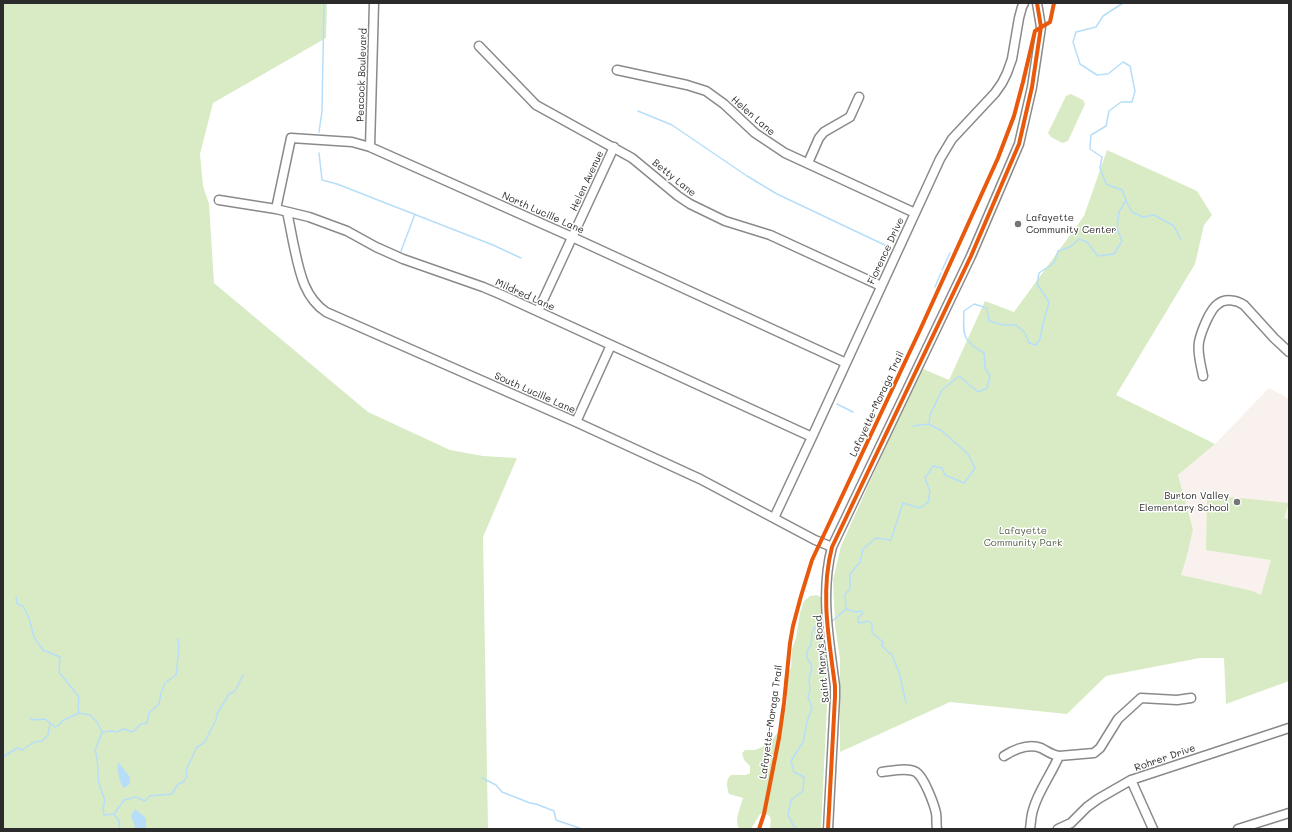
<!DOCTYPE html>
<html>
<head>
<meta charset="utf-8">
<style>
	body { margin:0 }
	#map { position:relative; width:1292px; height:832px; overflow:hidden; background:#fff; font-family:Mali,sans-serif }
	canvas { display:block }
	.frame { position:absolute; inset:0; border:4px solid #2b2b2b; pointer-events:none }
</style>
</head>
<body>
<div id="map">
<canvas width="1292" height="832"></canvas>
<div class="frame"></div>
</div>
<script>
const c = document.querySelector('canvas').getContext('2d');
c.lineJoin = 'round';
function fillPath(path, color) { c.fillStyle = color; c.fill(path, 'evenodd'); }
function trace(path, color, width, dash) { c.strokeStyle = color; c.lineWidth = width; c.lineCap = dash ? 'butt' : 'round'; c.setLineDash(dash || []); c.stroke(path); }
function label(font, color, halo, rows, align = 'center') {
  c.font = font + ' Mali,sans-serif'; c.lineWidth = 3; c.setLineDash([]); c.textBaseline = 'middle'; c.strokeStyle = halo; c.fillStyle = color; for (const [text, x, y, turn = 0] of rows) {
    c.save(); c.translate(x, y); c.rotate((+turn || 0) * Math.PI / 180); c.textAlign = isNaN(turn) ? turn : align; if (halo) c.strokeText(text, 0, 0); c.fillText(text, 0, 0); c.restore();
  }
}
fillPath(new Path2D(`
	M1269,388L1289,399V609L1253,591L1180,575L1187,556L1193,529L1178,475L1215,444Z`), '#f9f1ed');
fillPath(new Path2D(`
	M3,3H327L326,38L213,103L200,154L203,186L209,204L214,283L368,412L450,450L483,456L517,458L483,537L488,829H3Z
	M1071,94L1083,100L1085,104L1068,141L1062,143L1051,137L1048,133L1066,96Z
	M1107,150L1197,191L1212,215L1204,225L1195,264L1116,395L1215,444L1178,475L1193,529L1187,556L1181,575L1253,591L1261,595L1271,560L1206,550L1207,497L1210,495L1289,503L1284,518L1289,519V681L1226,704L1224,658H1200L1106,676L1067,714L950,702L840,752V659L835,625L833,580L841,546L921,368L949,380L985,301L1014,312L1084,216Z
	M817,595L822,598L823,602L821,621V639L825,652L827,706L821,829H770C771,819 773,813 760,814L751,829H739C734,819 740,809 743,798L729,794C727,788 725,780 731,775H746L750,773V766L744,760L742,753L745,750H755L762,747L772,740L781,728L787,701V692L784,685V679L791,668L792,649L796,638L800,613L804,601L810,596Z`), '#d9ebc4');
fillPath(new Path2D(`
	M118,762L130,777V784L124,788C119,784 117,768 118,762Z
	M135,809L146,818V829H136L131,816Z`), '#b7def9');
trace(new Path2D(`
	M638,111L672,125L747,176L777,194L891,248
	M319,132L322,111L324,3
	M319,153L322,180L337,184L493,245L521,258
	M1126,201L1132,212L1143,217L1154,215L1174,226L1181,240
	M401,251L415,214
	M942,270L950,253
	M935,287L941,273
	M837,404L853,412
	M913,426L929,424
	M16,597L17,604L23,606L29,618L34,637L43,650L60,657L59,672L79,697L78,707L79,713
	M846,609L856,612L861,611L863,613L858,618V622L861,623L869,621L872,624V633L883,642L882,646L892,655L899,672L906,703
	M830,623L846,609L845,594L850,589V574L860,562L863,549L876,538L891,540L903,503L920,508L928,502L930,492L925,478L933,466L942,468L945,475L964,483L975,468L968,454L942,431L929,424L930,415L942,390L959,376L978,392L987,388L990,376L985,368L984,353C962,341 963,335 964,311L974,304L987,308L989,321L1003,325H1016L1025,333L1029,343L1036,345L1040,339L1043,324L1049,302L1037,284L1039,273L1054,263L1058,251L1070,247L1079,239L1087,242L1098,256L1114,254L1122,241L1117,228L1119,212L1126,200L1122,190L1106,184L1100,168L1102,157L1090,149L1091,135L1106,126L1109,111L1121,102H1132L1135,91L1130,66L1123,62L1108,74L1097,75L1080,64L1073,42L1076,32L1096,27L1103,16L1123,3
	M30,718L34,720L45,719L50,723
	M3,757L17,748L22,750L34,742L42,741L48,735L50,723L55,727L59,725L62,721L79,713L90,715L97,722L102,732
	M482,778L496,785L502,792L530,803L536,804L554,811L556,820L582,829
	M114,814L104,815L103,807C108,800 100,791 99,783C97,772 99,761 95,750C99,744 98,738 103,732L111,731L117,732L123,729L133,732L141,724L147,723L149,713L159,704L161,693L165,683L176,675L179,650L178,639
	M119,829V821L114,814L124,800L136,797L145,801L150,796L172,794L178,784L182,783L187,777L186,770L197,747L204,743L216,720L217,714L229,694L235,691L243,675
	M797,829L793,825L788,815L791,800L803,791L804,777L794,772L791,761L803,742L807,722L812,707L808,697L810,690L809,680L812,666L807,658V651L811,645L812,633L816,625H825`), '#b7def9', 1.5);
const minor = new Path2D(`
	M479,46L536,105L632,158L678,196L690,204L725,221L770,235L881,286
	M617,70L687,85L706,91L724,104L755,133L785,153L915,213
	M370,147L374,3
	M808,163L819,138L824,132L850,117L859,97
	M219,200L276,209L309,217L347,231L376,247L403,259L483,287L502,295L812,437
	M276,209L291,138L352,142L370,147L572,237L846,363
	M287,212C290,225 292,238 295,251C300,274 305,298 326,312L576,422L700,479L815,540L832,547
	M538,311L614,147
	M1203,376C1201,365 1197,353 1199,342C1201,332 1210,309 1218,304C1225,298 1237,300 1244,305L1274,338L1289,352
	M576,422L611,345
	M774,518L812,437L940,159L952,139L995,93L1002,83L1007,73L1012,59L1019,18L1022,7L1024,3
	M1004,756C1015,749 1028,743 1041,748C1047,751 1052,755 1059,756
	M882,772C892,771 907,767 916,772C924,777 934,804 936,813C937,818 936,824 937,829
	M1131,780L1153,829
	M828,829L835,697V686C829,639 820,593 832,547L971,256L1019,144L1032,87L1041,27L1037,3
	M1030,829C1031,823 1031,816 1033,810C1038,791 1051,775 1059,756L1094,753L1100,748L1118,719L1141,698L1177,700L1191,698
	M1058,829L1071,823L1087,807L1098,799L1131,780L1289,728
	M1238,829L1289,813`);
trace(minor, '#8a8a8a', 11);
trace(minor, '#fff', 8);
trace(new Path2D(`
	M759,829L764,814L779,738L784,703L790,643L793,626L801,596L812,560L920,330L998,158L1014,116L1023,82L1035,31L1050,22L1054,3
	M828,829L835,697V686C829,639 820,593 832,547L971,256L1019,144L1032,87L1041,27L1037,3`), '#e8590c', 4);
for (const [x, y, r, color] of [
	[1018,224,4,"#757575"],
	[1237,502,4,"#757575"]
]) { const dot = new Path2D(); dot.arc(x, y, r, 0, 2 * Math.PI); c.fillStyle = color; c.fill(dot); trace(dot, '#fff', 1.5); }
label('10px', '#2b2b2b', '#fff', [
	["Peacock Boulevard",362,75,-88],
	["Helen Lane",753,116,41],
	["Betty Lane",674,178,39],
	["Helen Avenue",587,181,-65],
	["North Lucille Lane",543,213,24],
	["Florence Drive",886,251,-65],
	["Mildred Lane",525,295,24],
	["South Lucille Lane",535,393,24],
	["Lafayette-Moraga Trail",877,404,-65],
	["Saint Mary's Road",822,659,-95],
	["Lafayette-Moraga Trail",771,722,-82],
	["Rohrer Drive",1165,758,-19]
]);
label('10px', '#2b2b2b', '#fff', [
	["Lafayette",1026,218],
	["Community Center",1026,230],
	["Burton Valley",1229,496,"right"],
	["Elementary School",1229,508,"right"]
], 'left');
label('10px', '#56604a', '#fff', [
	["Lafayette",1023,531],
	["Community Park",1023,543]
]);
</script>
</body>
</html>
